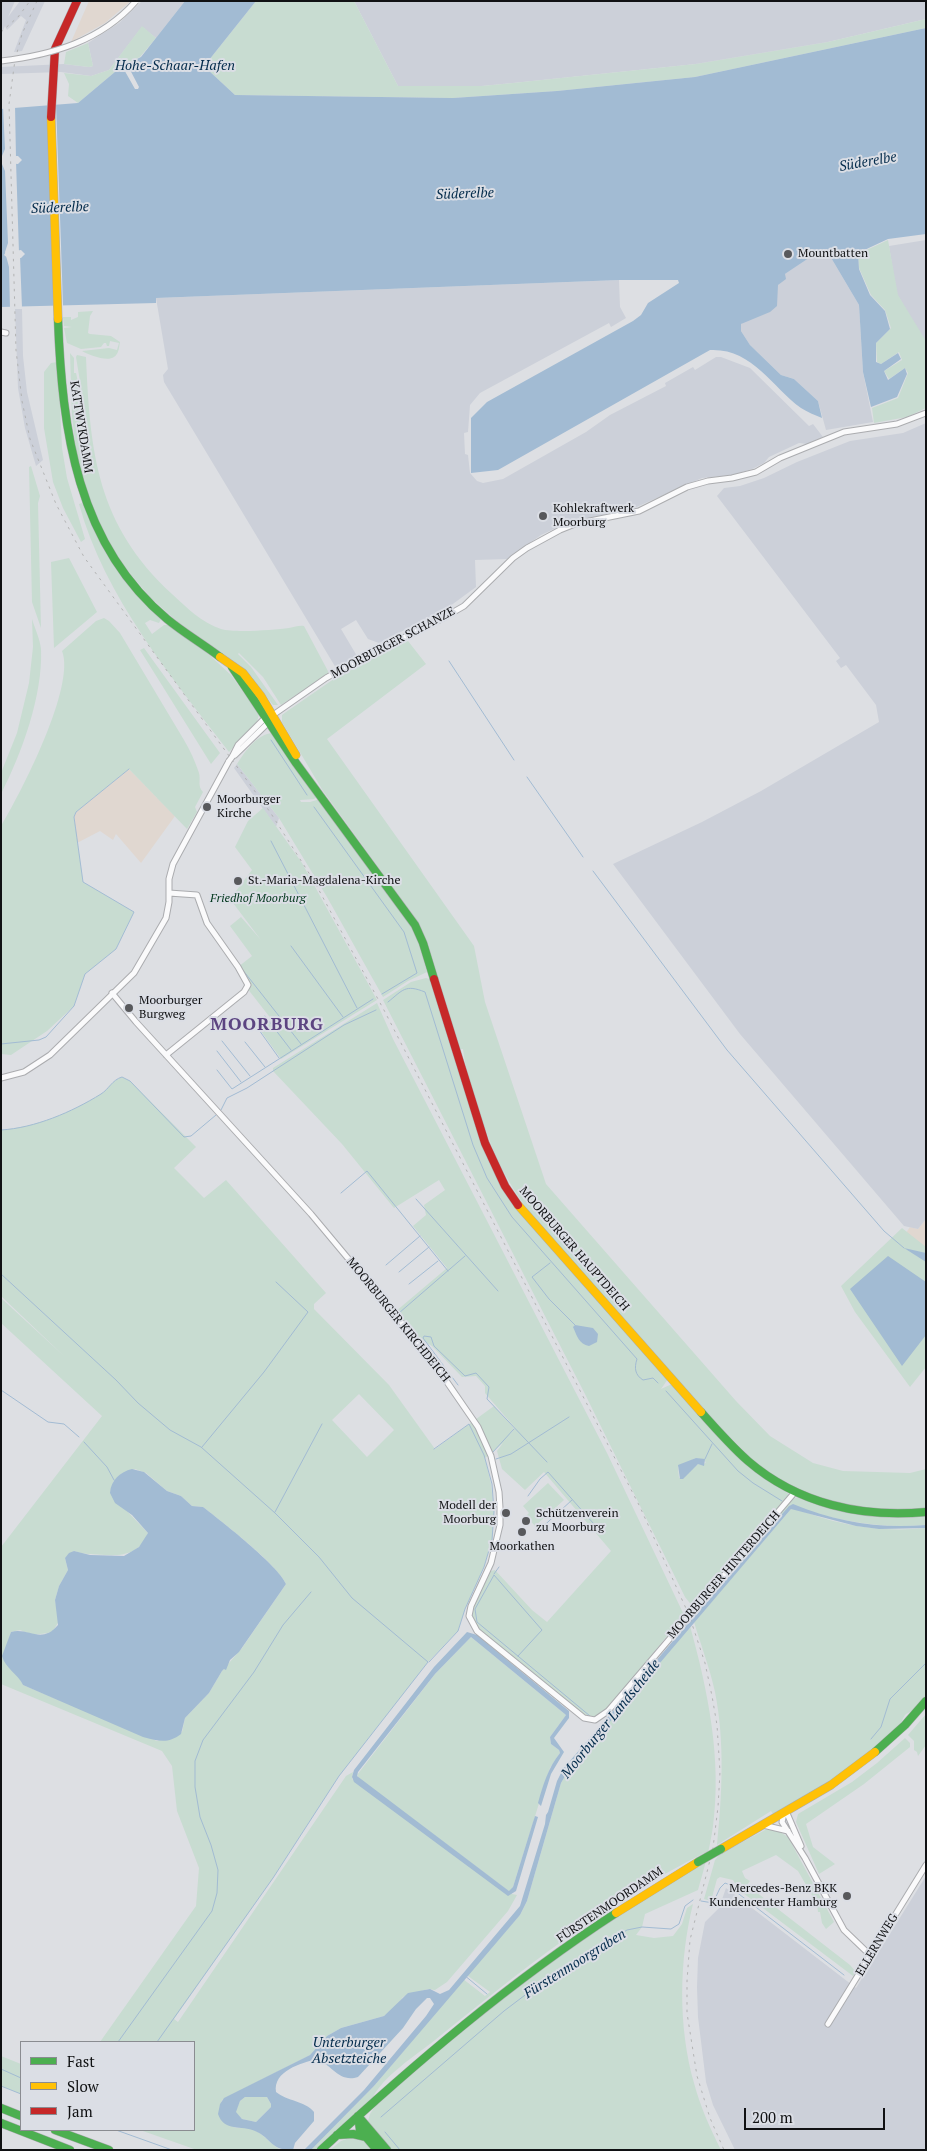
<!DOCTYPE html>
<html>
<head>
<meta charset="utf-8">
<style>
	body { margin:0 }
	#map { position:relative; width:927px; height:2151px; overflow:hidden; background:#dddfe3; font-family:"PT Serif",serif }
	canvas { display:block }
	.frame { position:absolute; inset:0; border:2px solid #101113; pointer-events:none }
	.legend { position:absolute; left:20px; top:2041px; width:175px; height:90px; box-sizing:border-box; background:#dbdee5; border:1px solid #8a8c91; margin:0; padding:6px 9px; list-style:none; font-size:15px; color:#101113 }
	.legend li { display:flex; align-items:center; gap:10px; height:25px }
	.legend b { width:25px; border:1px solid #8a8c91 }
	.scale { position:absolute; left:744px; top:2108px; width:141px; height:22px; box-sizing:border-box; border:2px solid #101113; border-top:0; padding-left:6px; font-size:15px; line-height:18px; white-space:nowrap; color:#101113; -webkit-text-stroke:4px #dbdee5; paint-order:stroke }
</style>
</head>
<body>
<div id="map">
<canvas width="927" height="2151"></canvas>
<div class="frame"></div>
<ul class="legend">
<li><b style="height:6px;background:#4caf50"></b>Fast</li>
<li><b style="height:6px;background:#ffc107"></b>Slow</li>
<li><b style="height:6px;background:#c62828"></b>Jam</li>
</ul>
<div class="scale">200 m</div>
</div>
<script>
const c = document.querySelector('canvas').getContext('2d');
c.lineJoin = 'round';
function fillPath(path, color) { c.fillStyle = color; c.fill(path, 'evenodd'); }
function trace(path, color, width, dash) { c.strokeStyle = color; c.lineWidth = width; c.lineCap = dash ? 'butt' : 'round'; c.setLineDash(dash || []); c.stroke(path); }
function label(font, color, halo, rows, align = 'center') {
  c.font = font + ' "PT Serif",serif'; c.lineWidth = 4; c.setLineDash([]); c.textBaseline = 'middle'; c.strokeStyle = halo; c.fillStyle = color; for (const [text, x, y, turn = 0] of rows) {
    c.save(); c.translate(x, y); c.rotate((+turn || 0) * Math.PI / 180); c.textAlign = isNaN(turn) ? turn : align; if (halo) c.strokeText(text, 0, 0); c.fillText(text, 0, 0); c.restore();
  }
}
fillPath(new Path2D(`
	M89,1H131L105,23L71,42Z
	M129,769L175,816L141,863L116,834L113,840L100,831L77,843L74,817L76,812Z
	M926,1219V1249L899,1243L910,1227L918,1229Z`), '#e0d7d0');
fillPath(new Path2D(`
	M1,1H15L8,17L20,1H45L22,51L14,52L26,20L21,16L7,30L5,26L1,35Z
	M142,1H185L156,38L142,27L109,70L91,76L61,72L1,74V67L64,64L89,67L93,66L88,43L119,23Z
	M354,1H926V19L828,42L696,64L513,83L482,86H398Z
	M926,240V348L896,292L889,246Z
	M830,256L859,305L863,372L873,422L826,430L818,401L794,379L781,375L750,345L741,331V324L778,285L785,274L809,258Z
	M619,280L620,307L626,318L611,327L609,323L480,393L470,405L468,432L464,433L465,454L468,455L470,473L477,481L483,483L503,479L586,432L610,415L666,386L665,383L693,367L695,370L716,357H721L750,368L809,426L813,424L823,437L807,444L799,443L769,457L764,463L752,469L732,475L702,478L632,509L569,522L541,535L507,559L475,560L476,587L446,609L379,643L368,639L356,620L341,629L357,656L336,668L164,382L163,375L168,369L156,298Z
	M15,309H22L23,356L27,392L43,460L36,466L25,428L18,388Z
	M926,423V1219L918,1229L904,1226L740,1034L613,864L702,822L761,791L879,722L876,705L846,665L841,668L836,661L840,658L717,496L724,488L740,486L764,478L797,462L850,441L903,433Z
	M237,764L279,818L276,827L234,768Z
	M926,1876V2150H735L713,2105L706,2082L698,2017L697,1987L698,1958L705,1922L719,1908L726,1888L856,1988Z`), '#ccd0d9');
fillPath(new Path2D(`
	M256,1H354L398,86H482L513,83L696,64L828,42L926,19V28L695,77L557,91L453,98L235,95L207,69L209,60Z
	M142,26L156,38L140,57L122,66L78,103L68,96L69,84L64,73L91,76L109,70Z
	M88,43L93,66L89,67L64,64L66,52Z
	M888,240L898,295L926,341V408L907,417L874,423L872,408L898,398L908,373L905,368L889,379L884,371L902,360L899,352L881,364L877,362L876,343L891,328L885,310L871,295L859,268L858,254Z
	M93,311L90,316L88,333L90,334L111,336L120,342C119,347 119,354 114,357C107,362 89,355 82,351L109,348L117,350L119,343L110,341L109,346H107L106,343H104L101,347L81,349L67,343L64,328L72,327L64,326L63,317H71V320L78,317V312Z
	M70,353L74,358V373H76L82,400H83L76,357L77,355L86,357C90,453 97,525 172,594C186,607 202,623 221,629C235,633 274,630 289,628C295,627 299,625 304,626L329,673L281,705L263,677L239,653L238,654L251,667L278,705H273L252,677L241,666L178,622L151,598L122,564L104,533L86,493L77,459L72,416Z
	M58,362L62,448L67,478L85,539L81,542L63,508L53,482L44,428V372L51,363Z
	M31,466L40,496L38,503L41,628L32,602L29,467Z
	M82,503L106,553L130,586L161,619L159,623L150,620L145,623L152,634L164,625H170L205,651L231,675L259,714L257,722L229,752C171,676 105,598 79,504Z
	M69,558L97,612L54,648L51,562Z
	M104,618L109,621L120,633L184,740C190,750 195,761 199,773C201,780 197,786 203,792L195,807L197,812L187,829L129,769L76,812L74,817L83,882L134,912L116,949L85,974L74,1006L47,1031L11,1055L1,1054V826C21,793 76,686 62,651L96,621Z
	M32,619C35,629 40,639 41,649C43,695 22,753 1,794V773L17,733L29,683L33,647Z
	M408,641L426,664L327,739L474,946L485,1002L546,1184L736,1401L770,1436L813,1463L843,1471L910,1473L926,1469V1510C883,1517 820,1505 783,1483C769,1475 757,1464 745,1455L746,1453L722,1429L534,1218C505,1182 489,1144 476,1101C470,1083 465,1067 463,1049H460L428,947L416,919L323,791L282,722V715L286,712L341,674Z
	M144,648L220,753L211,764L140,650Z
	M273,733L318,796L314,799L300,800L301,802H310L320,799L407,917L418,937L427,972L408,981L383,997L327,897L279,818L237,764C245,751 257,734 273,733Z
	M263,808L302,863L377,1000L281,1059L260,1030L272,1020L247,988L238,967L252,956L230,926L241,917L261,940L230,899L252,870L235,847L248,821Z
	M426,978L430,979L433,986L486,1156L493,1170L508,1195L668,1379L661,1389L672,1384L738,1457L763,1477L789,1494L788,1497L703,1597L693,1607L685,1597L585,1394L383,1000L411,982ZM696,1458L706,1462L704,1464H698L684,1476L679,1478L678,1467Z
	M377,1003L393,1039L607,1453L684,1615L608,1709C598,1717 593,1720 580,1712L479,1630C463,1611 481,1590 491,1571L495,1570L532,1610L547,1622L611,1551L544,1472L525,1490L502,1469L497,1451L503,1443L485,1458L491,1484L494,1512L492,1540L484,1567L465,1609L458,1631L428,1662L339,1776L273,1878L174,2019L178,2022L346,1776L353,1772L352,1779L512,1894L517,1895L508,1911L447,1982L435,1990L428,1989L403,1997L396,2007L384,2016L341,2028L327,2036L310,2055L222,2100L219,2110C238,2140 236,2120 258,2132C266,2137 272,2145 281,2150H197L140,2130H194V2042H100L196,1906L199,1868L177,1811L172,1766L162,1751L1,1684V1547L102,1416L1,1323V1298L65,1357L1,1296V1130C36,1127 72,1112 101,1094C109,1089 112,1080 122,1077L130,1081L196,1147L174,1168L204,1198L226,1180L326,1293L314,1304V1309L389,1385L435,1449L494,1406L514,1428L509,1436L515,1428L485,1393V1386L476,1376L462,1377L432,1346L415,1336L395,1312L447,1268L413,1226L426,1215L424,1205L445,1190L439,1180L394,1208L342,1144L273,1071V1068ZM359,1394L394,1430L367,1457L332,1420ZM135,1469L146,1473L167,1491L181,1496L192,1506L203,1507C222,1522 276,1563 286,1584L242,1648L222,1671L209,1693L185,1718L182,1732L157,1741L23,1685C14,1664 0,1664 11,1632L20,1630L32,1635L48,1633L53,1631L59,1621L55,1600L59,1586L68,1570L65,1558L74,1551C86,1555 94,1554 106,1555C124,1556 141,1553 148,1533L124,1508L113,1482L121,1474Z
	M902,1228L926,1247V1367L910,1387L855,1312L841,1286Z
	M548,1483L564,1500L535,1526L526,1516L529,1513L523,1506Z
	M799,1497L824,1506L926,1515V1525C878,1529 836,1521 791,1505L692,1619L691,1616L792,1499Z
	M794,1508C836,1525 880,1533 926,1528V1696L916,1709L906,1714C902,1718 902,1723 899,1727C865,1765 816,1789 773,1814L771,1811L717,1845C722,1795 725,1742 715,1692C710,1669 701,1645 694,1622L791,1509Z
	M690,1626C708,1691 722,1759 713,1826C710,1848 704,1869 698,1890L645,1914L642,1927L636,1935L654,1938L673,1936L682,1924L687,1908L693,1904C679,1960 678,2027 694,2083C700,2106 710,2128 721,2150H390L368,2121L370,2114L375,2106C476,2015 584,1929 703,1864L704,1853C607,1902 519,1972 435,2040C416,2055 382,2077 372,2099L316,2150H311L374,2086L463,1979L485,1996L490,1992L468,1976V1973L520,1915L527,1901L561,1783L568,1771Z
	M471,1637L566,1715L550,1737L551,1744L559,1750L560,1753L550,1768L513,1887L510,1892L359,1779L357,1775L435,1674Z
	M926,1714V1745L918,1756L917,1752L914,1750V1741L908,1735Z
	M905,1738L910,1743V1747L864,1784L806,1824L813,1847L835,1864L819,1874L796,1822L798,1814L852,1782L877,1763Z
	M775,1829L788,1837L834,1922L826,1929L822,1923L820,1912H818L817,1904L798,1871L776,1855L742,1871L745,1878L750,1881L747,1885L850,1965L856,1972L853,1976L739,1890L733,1880L720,1877L717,1879L711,1901L704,1899L715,1860L720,1854L765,1830Z
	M1,2056L21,2064V2094L1,2086Z
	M245,2097H267L271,2104V2107L256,2122L242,2119L235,2112L240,2101Z
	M352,2137L366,2141L374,2150H330L341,2141Z`), '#c8dcd1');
fillPath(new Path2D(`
	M185,1H256L209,60L207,69L235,95L453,98L557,91L695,77L926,28V234L888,239L858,253L859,269L870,295L885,311L890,329L876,343V362L881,364L898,353L901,359L884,371L888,380L905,368L907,374L897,397L871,407L863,372L859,305L830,256L809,258L785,274L786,279L778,285L777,306L770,312L741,324V331L750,345L781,375L794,379L818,401L822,418C815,415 807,412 801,408C771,386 752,348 710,350L498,470L471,473V418L487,402L633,321L641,315L648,303L679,283L678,280H619L156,298V303L1,307V109L78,103L122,66L135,89H138L139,87L127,64L141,57ZM6,156H18L22,160L18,164L3,163L1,160ZM21,250L25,254L21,258L9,259L4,255L6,252Z
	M904,1248L926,1253V1262Z
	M888,1256L926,1282V1335L902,1366L850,1289Z
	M575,1325L593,1328L598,1334L597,1342L589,1346C579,1344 577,1336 573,1327Z
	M696,1458L705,1459L704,1466L698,1464L683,1479H680L678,1465Z
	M132,1469L144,1472L167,1491L181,1496L192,1506L203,1507C220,1520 279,1566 286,1584L239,1652L230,1660L226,1670L224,1669L222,1671L209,1693L185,1718L181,1734C168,1744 159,1741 143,1737L23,1685C18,1674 5,1668 2,1656L11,1632C29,1627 41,1645 58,1625L55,1600L59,1586L68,1570L65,1558L69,1553L74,1551L90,1555L124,1556L139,1547L148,1533L132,1515L115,1503L110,1493C111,1480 120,1472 132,1469Z
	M793,1504C837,1522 879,1529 926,1525V1528L879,1529L856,1526L791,1509L568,1771L561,1783L527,1901L520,1915L374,2086L311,2150H304L364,2090L426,2016L434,2004L430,1998H427L416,2009L403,2028L358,2077C339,2083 332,2065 317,2059C301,2063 273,2071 276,2092C287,2101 305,2101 314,2112V2121L295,2143L293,2150C269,2150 273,2139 255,2131C242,2125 224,2132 218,2114L220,2104L224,2098L310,2055L327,2036L341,2028L384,2016L408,1993L430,1989L440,1994L449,1990L520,1906L545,1824L546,1815L548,1812L557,1781L563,1769L789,1506ZM245,2097H267L271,2104V2107L256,2122L242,2119L236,2112L240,2101Z
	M467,1632L477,1635L569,1711V1718L554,1738L564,1752L551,1774L541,1806L538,1803C543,1785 548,1768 560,1753L559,1750L551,1744L550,1737L566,1715L471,1637L435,1674L358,1772L357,1776L509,1891L513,1887L533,1822L535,1816L538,1817L516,1891L508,1896L354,1782L352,1777L354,1770L434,1667Z`), '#a2bbd3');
fillPath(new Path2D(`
	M47,104H56L61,245H52L49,168L55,167H49Z
	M15,105L16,158L4,160L16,161L19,253L7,255L20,256L22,308L10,309L9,267L5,252L8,243L5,171L2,164V156L5,149L3,106Z
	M52,245H61L63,307H54Z`), '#dddfe3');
trace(new Path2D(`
	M449,661L514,760
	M271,740L307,795
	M527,777L583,857
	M314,807L404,932L417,973L382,994
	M271,841L357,1008
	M593,871L727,1050L884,1231L904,1248
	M291,946L343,1017
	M242,969L301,1044
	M388,1002C403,990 405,984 425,992L473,1145L487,1178L512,1217L637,1359C634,1368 635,1375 643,1380L653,1378L658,1383
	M265,1016L291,1050
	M254,1023L279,1058
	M222,1041L250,1076
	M245,1042L265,1067
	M1,1044L39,1040L46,1037L74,1006L85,974L116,949L134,912L83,882L74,817L76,812L129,769
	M217,1051L241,1082
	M217,1070L232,1089L373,999
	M221,1110L227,1098L247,1088L344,1025L376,1010
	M1,1130C35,1128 72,1112 101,1094C109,1089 112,1080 122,1077L130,1081L184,1137L191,1136L216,1115
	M341,1193L367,1171L448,1271
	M416,1199L498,1291
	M550,1263L532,1277L549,1299L575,1325
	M386,1265L420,1236
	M399,1272L429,1247
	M1,1274L116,1380L138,1403L170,1430L201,1447L275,1513L319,1557L352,1598L428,1662L339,1776L273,1878L157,2042
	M409,1284L438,1261
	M399,1313L465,1256
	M458,1385L423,1338L424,1336L431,1337L434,1346L465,1376L476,1373L489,1387L487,1399L547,1462
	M1,1390L48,1422L64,1424L79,1437
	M666,1391L738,1471L753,1483L782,1501
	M84,1442L107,1467L114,1480
	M202,1447L264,1372L308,1312L276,1282
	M493,1452L514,1429
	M496,1459L511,1454L569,1417
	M705,1459L712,1444
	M528,1496L540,1479L548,1472L601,1532
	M275,1512L322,1424
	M537,1532L572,1500
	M494,1574L499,1567
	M518,1656L542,1630L494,1575L475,1609L477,1622L590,1716
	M429,1662L458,1631L465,1609L484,1567L492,1540L494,1512L492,1484L484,1455L469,1424L434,1449
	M871,1739L881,1727L890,1699L926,1663
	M701,1901L713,1903L720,1888L725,1883L730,1885L735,1891L844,1975
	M464,1975L487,1994
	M118,2042L212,1911L217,1893L218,1870L211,1845L200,1817L195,1787V1761L203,1740L254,1672L283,1625L311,1592
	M1,2069L21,2078
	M1,2086L21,2094
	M381,2117L504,2011L537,1986L627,1930L642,1927L671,1929L679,1924L685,1906L693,1900
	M116,2130L172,2150
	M385,2132L400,2150`), '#a2bbd3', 1);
const street = new Path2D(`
	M1,332L6,333
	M273,715L326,678L351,664L443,618L464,606L513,558L527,548L560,530L575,524L639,511L687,487L708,481L732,478L756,472L780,458L844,432L897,424L926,413
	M235,755L269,722
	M232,757L238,745L266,717
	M112,993L136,1022L311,1214L427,1353L478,1427L491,1456L499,1492L500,1508V1525L491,1563L471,1606L469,1616L477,1631L584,1718L595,1720L608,1711L795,1492
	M166,1055L244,992L248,985L238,967L207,923L197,895L169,893
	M1,1078L24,1072L50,1055L134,973L166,918L169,902V879L173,864L229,761
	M786,1811L801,1846
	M784,1814L782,1822L805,1858L844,1930L870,1955
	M763,1825L788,1831
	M828,2024L926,1865`);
const fast = new Path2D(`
	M58,319C62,430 77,544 167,619C184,633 203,644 220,657
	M232,667L296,763L415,925L423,943L434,979
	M701,1412C716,1429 731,1446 748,1461C798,1504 862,1518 926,1512
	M875,1752L905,1725L926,1701
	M1,2108L21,2116
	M358,2116L387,2150
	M358,2116L360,2130L377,2150
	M1,2123L70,2150
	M55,2130L109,2150
	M337,2135L353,2134L366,2137
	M321,2150C414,2064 510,1982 616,1913`);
const slow = new Path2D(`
	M51,117L58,319
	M220,657L243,673L261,696L296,755
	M518,1205L701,1412
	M721,1849L831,1785L875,1752
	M616,1913L698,1862`);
const jam = new Path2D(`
	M51,117L55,49L77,1
	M434,979L485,1143L505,1186L518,1205`);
trace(street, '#abacaf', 7);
trace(fast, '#abacaf', 9);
trace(slow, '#abacaf', 9);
trace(jam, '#abacaf', 9);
trace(street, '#fafafb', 5);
trace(fast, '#4caf50', 8);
trace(slow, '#ffc107', 8);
trace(jam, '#c62828', 8);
trace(new Path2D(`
	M37,1L22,34L15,60L9,104L16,350L22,401L30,439L56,504L84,557L270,812L314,881L385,1012L640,1507L689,1615L705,1663L712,1696L717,1725L720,1772L718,1807L713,1848L690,1940L687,1981V2013L697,2076L710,2118L724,2150
	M1,32L18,17L30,1`), '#b2b3b3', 1, [2.5, 5]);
const streetBridge = new Path2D(`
	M1,61C52,55 101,41 136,1
	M229,761L232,757`);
const fastBridge = new Path2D(`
	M698,1862L721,1849`);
trace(streetBridge, '#abacaf', 7, []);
trace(fastBridge, '#abacaf', 9, []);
trace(streetBridge, '#fafafb', 5);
trace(fastBridge, '#4caf50', 8);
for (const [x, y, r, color] of [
	[788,254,5,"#58595c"],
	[543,516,5,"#58595c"],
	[207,807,5,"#58595c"],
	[238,881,5,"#58595c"],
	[129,1008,5,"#58595c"],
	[506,1513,5,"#58595c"],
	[526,1521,5,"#58595c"],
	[522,1532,5,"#58595c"],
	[847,1896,5,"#58595c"]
]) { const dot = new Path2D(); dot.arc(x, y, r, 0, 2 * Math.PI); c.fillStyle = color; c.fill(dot); trace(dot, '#dbdee5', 2); }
label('12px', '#101113', '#dbdee5', [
	["Mountbatten",798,254],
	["Kohlekraftwerk",553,509],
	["Moorburg",553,523],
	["Moorburger",217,800],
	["Kirche",217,814],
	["St.-Maria-Magdalena-Kirche",248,881],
	["Moorburger",139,1001],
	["Burgweg",139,1015],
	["Modell der",496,1506,"right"],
	["Moorburg",496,1520,"right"],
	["Schützenverein",536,1514],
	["zu Moorburg",536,1528],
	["Moorkathen",522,1547,"center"],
	["Mercedes-Benz BKK",837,1889,"right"],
	["Kundencenter Hamburg",837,1903,"right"]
], 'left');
label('12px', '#101113', '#dbdee5', [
	["KATTWYKDAMM",81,427,81],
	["MOORBURGER SCHANZE",393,643,-28],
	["MOORBURGER HAUPTDEICH",574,1249,49],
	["MOORBURGER KIRCHDEICH",398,1320,51],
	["MOORBURGER HINTERDEICH",724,1575,-49],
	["FÜRSTENMOORDAMM",610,1905,-34],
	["ELLERNWEG",877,1945,-59]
]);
label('italic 12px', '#00361b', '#dbdee5', [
	["Friedhof Moorburg",258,899]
]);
label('italic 14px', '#032b4b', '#dbdee5', [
	["Hohe-Schaar-Hafen",175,66],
	["Süderelbe",868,162,-10],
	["Süderelbe",465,194,-2],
	["Süderelbe",60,208,-2],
	["Moorburger Landscheide",611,1719,-51],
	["Fürstenmoorgraben",575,1964,-32],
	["Unterburger",349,2043],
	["Absetzteiche",349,2059]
]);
c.letterSpacing = '1px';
label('bold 18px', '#5c4481', '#dbdee5', [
	["MOORBURG",267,1025]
]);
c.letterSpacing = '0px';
</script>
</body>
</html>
